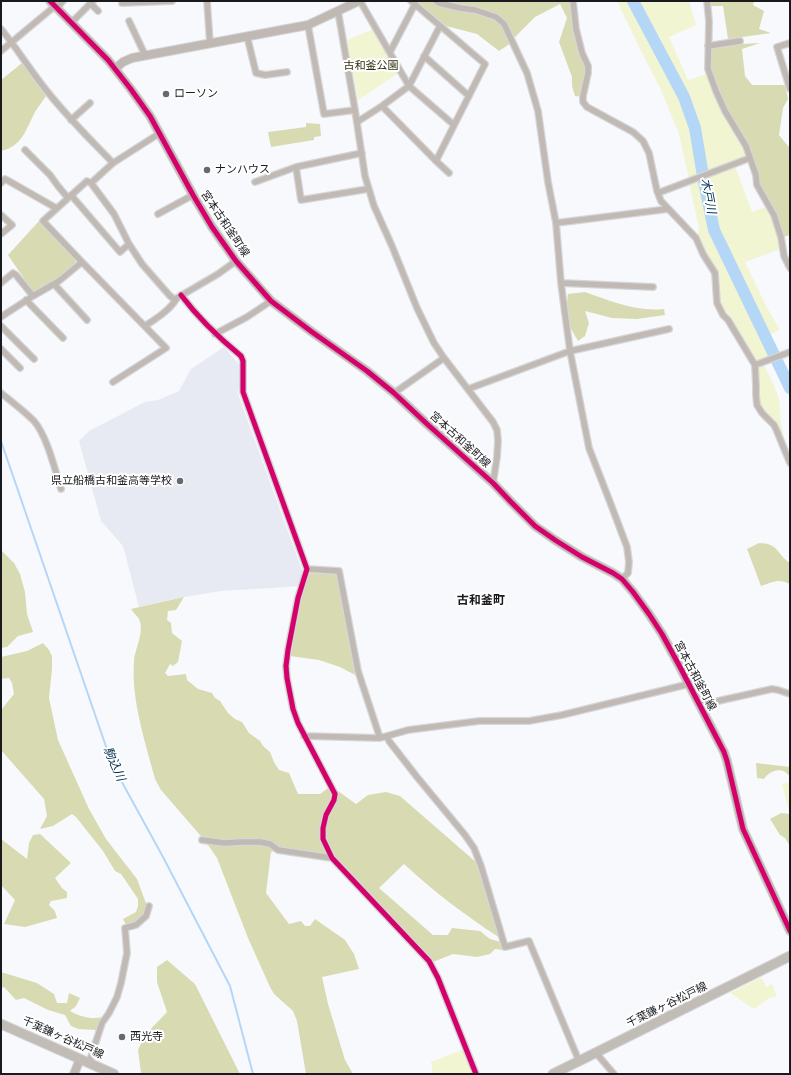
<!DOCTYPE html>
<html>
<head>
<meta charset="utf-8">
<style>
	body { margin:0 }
	#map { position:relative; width:791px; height:1075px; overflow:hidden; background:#f8f9fd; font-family:"PT Sans",sans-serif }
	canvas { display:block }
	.frame { position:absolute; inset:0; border:2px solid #191a1e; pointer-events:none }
</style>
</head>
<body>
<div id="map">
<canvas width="791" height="1075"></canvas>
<div class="frame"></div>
</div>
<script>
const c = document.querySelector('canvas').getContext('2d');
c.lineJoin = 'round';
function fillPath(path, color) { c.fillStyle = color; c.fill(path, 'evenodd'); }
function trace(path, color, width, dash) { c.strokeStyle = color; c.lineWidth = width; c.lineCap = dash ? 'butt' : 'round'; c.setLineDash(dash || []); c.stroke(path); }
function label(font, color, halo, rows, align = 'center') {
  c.font = font + ' "PT Sans","Noto Sans JP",sans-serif'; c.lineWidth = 4; c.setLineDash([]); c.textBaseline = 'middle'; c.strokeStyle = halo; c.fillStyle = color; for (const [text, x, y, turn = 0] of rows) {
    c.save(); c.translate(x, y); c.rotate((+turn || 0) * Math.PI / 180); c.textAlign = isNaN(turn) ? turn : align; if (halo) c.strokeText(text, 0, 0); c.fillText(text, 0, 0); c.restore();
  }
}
fillPath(new Path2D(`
	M224,347L242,368L238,394L303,573L299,586L272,588L221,591L184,597L139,607L123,546L101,521L79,441L89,431L145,402L158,400L179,391L191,369Z`), '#e7eaf3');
fillPath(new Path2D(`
	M617,1H630L633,11L650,37L684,102L693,130L700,174L689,179L679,134L661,90L638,45Z
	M637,1H689L696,25L669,37L688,80L707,74C712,87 716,100 723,112C731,127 741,140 747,157L706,172L698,127L690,103L673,66L654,36Z
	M374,29L397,74L358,100L347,40Z
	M735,166L752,212L766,207C774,220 779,235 778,250L745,262L766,306L780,330L767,336L716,229L704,177Z
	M701,179L712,231L773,356L758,361H755L730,318L722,306L719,300L718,272L704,253L701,243L698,235L699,228L689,183Z
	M764,365L773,383L779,399L781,423L787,453L760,405C758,392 759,380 759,368Z
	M790,782V816L782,784Z
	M762,977L766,987L772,984L777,996L769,998L754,1009L730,993Z
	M464,1049L473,1074H433L431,1062L439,1059Z`), '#f1f5d1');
fillPath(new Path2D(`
	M417,1H570L573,30L586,67L582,97L575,96L572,86V77L559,42L567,18L560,4L535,17L514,38L511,43L499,51L477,34L446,26Z
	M710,1H754L753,5L764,11L759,29L771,33L728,39L723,6H711Z
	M760,43L742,49L745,76L752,85H785L788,99L783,108L779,135L788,146L790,147V235L783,237L759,185V175L753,160L749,147L727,109L718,90L711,70L712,49L741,44Z
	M22,63L46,96C42,102 38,107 35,112C26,129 22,147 1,151V80Z
	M306,123L320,124L321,136L314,137V140L271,147L268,132L306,127Z
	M39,221L76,259L75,264L57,279L33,292L8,255Z
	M585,292C610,301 637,312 664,309L665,315L637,319L612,318L585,311L589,323L585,336L578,341L571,329L566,311L568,294Z
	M759,543C779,543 777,555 790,563V584C778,578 773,582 761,586L747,549Z
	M1,550L14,563L20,574L25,592L27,614L33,632L18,636L7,647L1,648Z
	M307,573L337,574L355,675L340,667L319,660L290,656L300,599Z
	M184,597L176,610L168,611L167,620L171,623L172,633L182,641L178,662L173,666L170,664L165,673L168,676L186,674L187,680L198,689L212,693L215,698L220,701L228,713L235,719L242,722L249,733L260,741L263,746L270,752L274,762L279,770L289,773L298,794H320L331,786L356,804L368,795L386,792L400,796L477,863L500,938C466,916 434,892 404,864L379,888L433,935H448L452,928L480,931L490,939L501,942L507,948L502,950L495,949L490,954L477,957L453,954L433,962L335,856L280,849L271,852L266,893L289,924L301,921L305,926H310L315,919L345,940L354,954L359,969L322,977L328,1004L345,1060L353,1074H306L297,1021L293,1011L274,994L270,987L248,938L217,858L206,842L161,790L155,779C145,741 131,700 134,661C135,648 145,632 139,619C137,616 133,612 131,609Z
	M43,643L49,650L52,656V669L49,698L58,740L89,809L106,839L137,879L147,906L145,915L134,924L126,925L123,919L136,912L138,906V899L121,874L115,871L103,851L76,817L72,814L53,826L40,829L47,816L44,799L8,758L1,750V710L14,694L12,683L9,678L1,679V657L27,651Z
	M756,763L790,767V777C783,766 770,770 764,779L757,778Z
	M781,813L790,814V846L785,838L780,835L770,819Z
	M40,834L71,863L55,878L62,888L67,892V898L51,901L49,905L55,911L57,918L25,927L4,924L15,900L1,885V839L27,859L29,843L33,835Z
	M167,960L195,984L240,1074H143L141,1073L138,1050L145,1035L167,1012L157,982V967Z
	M1,972L37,983L54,994L57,1003H67L69,993L80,998L76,1006L70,1011C79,1016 91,1020 102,1017L96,1030L78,1029L71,1026L65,1015L48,1010L24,998L16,1000L4,987L1,988Z`), '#d8dbb2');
trace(new Path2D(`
	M1,441L112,764L163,857L230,986L253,1074`), '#b4d6f7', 2);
trace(new Path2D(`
	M633,1L684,97L695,128L704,182L714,230L790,388`), '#b4d6f7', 12);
const street = new Path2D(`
	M207,1L210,44
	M360,1L409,86L454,125
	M411,1L485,64L436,161
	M436,1L439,3L460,8L475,10L496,17L504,24L527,73L538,111L548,182L556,223L561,283L570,351L589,448L610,502L627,547L629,562L628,573L622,579
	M573,1L576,29L582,53L588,66V73L583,96V102L587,107L633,132L643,141L649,153L657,191L661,201L696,238L703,254L715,273L717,303L723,315L728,320L755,365L756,386V395L757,405L762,413L774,425L776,429L790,463
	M707,1L709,21L708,69L716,91L725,111L746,146L756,175L757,185L774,215L781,237L784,256L790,268
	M90,3L98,11
	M122,3L172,1
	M57,8L63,1
	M338,11L355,110L365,176L374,206L392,246L417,308L434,343L444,358L493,422L497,430L498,441L497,457L493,483
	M129,21L145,55
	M72,22L93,1
	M308,25L324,114L355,110
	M1,29C16,47 28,67 43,86C64,114 89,138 113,163
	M247,36L256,73L265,75L287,72
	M790,43L777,47L790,89
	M708,46L740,41
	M1,51L55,6
	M390,52L415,4
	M424,56L469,96
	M382,106L436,161L449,173
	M71,120L90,103
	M357,122L382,106L409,86L440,26
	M25,150L50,175L58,186L68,198
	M296,167L301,200L368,189
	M255,182L296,167L362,153
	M1,183L5,179L7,180L56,208
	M91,183L114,214L129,244L142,264L170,296L174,299L177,298L218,274L236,261
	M658,193L750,158
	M71,195L120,252L129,244
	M158,214L193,195
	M1,215L12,225L1,234
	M556,223L668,209
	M1,283L13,273L16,275L33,296
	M561,283L653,287
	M54,284L87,320
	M181,295C199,319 218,337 241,356L243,361V392L307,569L298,598L288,650L286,666L287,678L293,709L298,723L335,794L334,800L326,815L323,828V839L332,858L429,961L438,978L476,1074
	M26,300L63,338
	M1,317L33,296L59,281L82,262
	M1,326L34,359
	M145,326C157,318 170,310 177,298
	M215,334L247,317L271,301
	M1,349L20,368
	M755,365L790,352
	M113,382L166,348L82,262L43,221L87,181L91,183L113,163L160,133
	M468,389L570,351L669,329
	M1,393C12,402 24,411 34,421C47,436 55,470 61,489
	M394,393L444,358
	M307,569L339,571L358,671L380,738
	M700,705L772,689L778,690L790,694
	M304,736L380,738L408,730L479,721H529L562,715L689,684
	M387,736L389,741L417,777L465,835L474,848L481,866L505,947L529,941L579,1061
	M202,840L224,843L241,842H260L270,844L278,850L332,858
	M596,1053L614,1074
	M89,1063L102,1023L109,1013L117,997L121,983L127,953L125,928L136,925L146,916L149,906`);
const secondary = new Path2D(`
	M50,1L108,60L130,88L150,116L193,195L212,227L236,261L271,301L312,332L367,371L394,393L427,424L493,483L511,502L535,526L555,540L582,557L613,573L622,579L633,592L649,614L662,634L680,667L724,752L727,761L743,829L790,931
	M116,68L123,62L132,58L308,25L359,1
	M74,1074L80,1059`);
const primary = new Path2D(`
	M1,1024L114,1074
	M553,1074L790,956`);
trace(street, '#d5d6d8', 8);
trace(secondary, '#d5d6d8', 10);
trace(primary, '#d5d6d8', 11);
trace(street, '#c0b9b4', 5.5);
trace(secondary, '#bfb8b3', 8);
trace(primary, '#c1bcb6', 9);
trace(new Path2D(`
	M50,1L108,60L130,88L150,116L193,195L212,227L236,261L271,301L312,332L367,371L394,393L427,424L493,483L511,502L535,526L555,540L582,557L613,573L622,579L633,592L649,614L662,634L680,667L724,752L727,761L743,829L790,931
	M181,295C199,319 218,337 241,356L243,361V392L307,569L298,598L288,650L286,666L287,678L293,709L298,723L335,794L334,800L326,815L323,828V839L332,858L429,961L438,978L476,1074`), '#d6006c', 5);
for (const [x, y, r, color] of [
	[166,94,4,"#67686c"],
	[207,170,4,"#67686c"],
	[180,481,4,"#67686c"],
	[122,1037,4,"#67686c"]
]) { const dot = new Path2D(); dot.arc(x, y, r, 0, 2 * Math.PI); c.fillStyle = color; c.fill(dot); trace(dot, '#fff', 1.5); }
label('11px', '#30320f', '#fff', [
	["古和釜公園",371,66]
]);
label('11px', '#191a1e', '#fff', [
	["ローソン",174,94],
	["ナンハウス",215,170],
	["県立船橋古和釜高等学校",172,481,"right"],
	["西光寺",130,1037]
], 'left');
label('11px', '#191a1e', '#fff', [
	["宮本古和釜町線",225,224,56],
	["宮本古和釜町線",460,440,42],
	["宮本古和釜町線",695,676,62],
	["千葉鎌ヶ谷松戸線",667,1005,-26],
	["千葉鎌ヶ谷松戸線",63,1038,24]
]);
label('italic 12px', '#002e51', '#fff', [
	["木戸川",708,196,79],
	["駒込川",114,764,66]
]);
label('bold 12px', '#191a1e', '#fff', [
	["古和釜町",481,601]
]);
</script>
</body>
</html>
